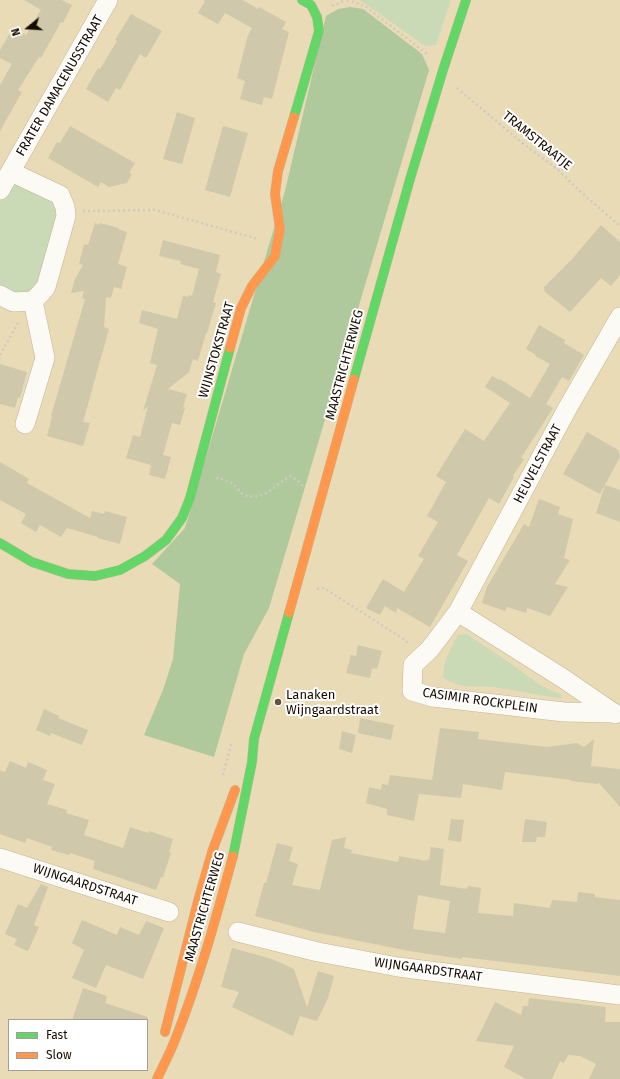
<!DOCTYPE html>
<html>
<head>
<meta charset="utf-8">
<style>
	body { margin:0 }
	#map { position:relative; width:620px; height:1079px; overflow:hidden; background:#eadbb7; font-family:"Fira Sans",sans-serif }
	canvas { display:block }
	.legend { position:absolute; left:8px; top:1019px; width:140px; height:52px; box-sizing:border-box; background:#fff; border:1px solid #a29e99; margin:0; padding:5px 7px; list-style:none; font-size:12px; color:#160c00 }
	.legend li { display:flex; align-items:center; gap:8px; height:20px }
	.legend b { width:20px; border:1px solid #a29e99 }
	.north { position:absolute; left:8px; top:8px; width:40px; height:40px; -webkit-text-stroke:3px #fff; paint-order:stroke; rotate:252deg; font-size:11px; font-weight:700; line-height:16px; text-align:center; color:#160c00 }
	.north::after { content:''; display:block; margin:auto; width:14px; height:18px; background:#160c00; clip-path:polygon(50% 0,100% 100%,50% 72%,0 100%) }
</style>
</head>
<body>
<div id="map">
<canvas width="620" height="1079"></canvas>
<ul class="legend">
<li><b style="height:5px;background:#63d668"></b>Fast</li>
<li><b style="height:5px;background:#ff974d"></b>Slow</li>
</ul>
<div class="north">N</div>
</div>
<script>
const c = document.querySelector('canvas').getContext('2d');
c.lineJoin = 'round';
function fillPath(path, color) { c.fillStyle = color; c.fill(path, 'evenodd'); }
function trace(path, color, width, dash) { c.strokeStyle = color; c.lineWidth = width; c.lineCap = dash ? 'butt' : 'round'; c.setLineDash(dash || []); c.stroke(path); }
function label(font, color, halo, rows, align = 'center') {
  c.font = font + ' "Fira Sans",sans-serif'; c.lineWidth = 4; c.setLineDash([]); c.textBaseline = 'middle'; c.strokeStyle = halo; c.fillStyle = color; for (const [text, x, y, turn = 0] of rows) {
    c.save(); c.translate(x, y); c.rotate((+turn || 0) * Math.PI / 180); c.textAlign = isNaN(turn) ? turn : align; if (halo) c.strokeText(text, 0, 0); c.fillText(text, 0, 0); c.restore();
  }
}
fillPath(new Path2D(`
	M360,0H451L436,45L425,46Z
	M16,182L54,198L60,208L41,285L29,297L0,289V201L6,189Z
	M467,634L513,665L540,685L562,695L561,698H558C537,695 515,690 493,687C476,686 457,689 443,677L445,661L452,646L458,635Z`), '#cbdab6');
fillPath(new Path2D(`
	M350,7L363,9L422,54L429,70L269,608L244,654L214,757L144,735L163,690L173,659L180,584L152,564L185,528L285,191L326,16L338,9Z`), '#afc89c');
fillPath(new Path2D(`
	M24,0H62L72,5L63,23L61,22L41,58L39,57L18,90L22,92L0,131V85L12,64L0,58V50L13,28L26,35L41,10Z
	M203,0H243L258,9L259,7L286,22L282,29L289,32L272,99L264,97L262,105L240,99L245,81L237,78L248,35L252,28L225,13L218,24L198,13L205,1Z
	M131,14L162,31L146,58L140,54L120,90L116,88L108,102L86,89L98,68L100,69L117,41L115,40Z
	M177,112L195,118L182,164L163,159Z
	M70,126L135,163L129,173L132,174L127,183L109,187L101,182L98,187L48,158L57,142L60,143Z
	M223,126L248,133L230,197L205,190Z
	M95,223L99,225L100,223L119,228L118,229L127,232L118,264L127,267L121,289L114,287L111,298L106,297L104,327L109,329L83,422L90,423L83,446L47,436L52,417L51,416L85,299L82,298L84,291L71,293L75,279L83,265L79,264L84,244L88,245Z
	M601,225L620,242V275L611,286L601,278L570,312L544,291L545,289L543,288L573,258Z
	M163,240L220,255L216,272L221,274L213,302L216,303L207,333H206L198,361L193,359L189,372L168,389L187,394L183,407L185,408L180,425L172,423L163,455L171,457L165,479L149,475L151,465L126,458L133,435L140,437L148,406L143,411L157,365L150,363L158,329L139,323L142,310L177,319L183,296L188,297L189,295L192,296L199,269L180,264L181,261L159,256Z
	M539,325L565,340L564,343L584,355L569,381L562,377L546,404L553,408L521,458L524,459L513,476L514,477L499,504L489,498L457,555L468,561L430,627L397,608L396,613L385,606L380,615L366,608L383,579L404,592L424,559L418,556L438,522L427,516L446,482L436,476L465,429L484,441L510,403L485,387L492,376L499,380L500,379L530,398L550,364L535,356L536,355L526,349Z
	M0,364L27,372L20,398L18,397L15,408L0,404Z
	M587,432L618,450L620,457L600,494L563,474Z
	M0,462L29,479L27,483L90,518L92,511L104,514L105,511L127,517L120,544L97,538L98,537L67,528L61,537L40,525L36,532L21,523L26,514L0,500Z
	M605,485L620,490V522L596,513Z
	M539,499L560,507L558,514L573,519L564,558L570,560L555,584L568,587L550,616L527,608L526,613L507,607L505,611L482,603L487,587L524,524L529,527Z
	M358,645L382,651L377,669L372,668L370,678L346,673L351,655L356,656Z
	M44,709L59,716L58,718L88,730L82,745L51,733L50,736L36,730Z
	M360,718L394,725L391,740L358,733Z
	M440,728L479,732L478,739L547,747L577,743L584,747L594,739L591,766L620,769V807L599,783L598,784L571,781V780L505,772L502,790L463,784L461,798L419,794L414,821L387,815V809L366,803L369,787L381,790L382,784L388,785L390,775L432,780Z
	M342,731L356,735L352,753L339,749Z
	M10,761L26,768L28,762L47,770L43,780L55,784L47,804L67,810L66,813L89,820L84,835L123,848L130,827L148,833L149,831L173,839L169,852L171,853L163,877H161L156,890L93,869L95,861L70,853L69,855L51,850L52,847L27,838L25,843L0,834V770L5,772Z
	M451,819L464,820L461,842L448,840Z
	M525,819L547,822L545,837H537L536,842H522Z
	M346,837L344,848L352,850L351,853L398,862L399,856L426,861L427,859L429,860L431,847L444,849L440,885L467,889L468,886L481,888L478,913L513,916L514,903L550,908L552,900L577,902L578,892L595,894V897L620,900V976L462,957V959L409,951L314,932L255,916L264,883H266L277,843L293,847L289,861L298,864L292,885L320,890L332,840ZM418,895L450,901L445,933L413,929Z
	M41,884L48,887L34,925L39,927L28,951L14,945L17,939L5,934L18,904L27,908Z
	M82,920L117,935L120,927L139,935L146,921L164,928L143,979L106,965L96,988L72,978L84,950L72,943Z
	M232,948L272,959L294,969L307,1007L318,971L334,976L328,998L317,1021L300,1016L293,1036L232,1007L239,992L221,987Z
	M83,988L107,996L105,1003L148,1017L147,1020H72Z
	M529,998L606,1007L605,1022H620V1079H589L596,1064L580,1056L568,1055L564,1063L560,1061L552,1079H526L504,1067L514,1046L476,1041L495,1002L521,1015L523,1006H528Z`), '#cfc8aa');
const street = new Path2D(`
	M0,190L108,0
	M0,295L13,302L33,301L40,294L46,287L66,216L65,207L60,195L11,172
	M25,424L45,358L33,301
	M458,612L564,679L615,714
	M614,713L564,712L433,697L412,691L413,665L430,649L458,612L567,409L620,317
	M0,858L169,912
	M238,932L318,952L398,967L620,995`);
const fast = new Path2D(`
	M294,117L319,31L317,17L311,5L302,0
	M354,379L410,179L443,70L466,0
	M0,543L32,562L68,574L95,576L120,570L145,556L166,540L182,518L190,498L230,348
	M233,856L252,762L254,739L289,613`);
const slow = new Path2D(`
	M230,348L241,308L252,286L275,256L280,229L275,194L278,171L294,117
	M289,613L354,379
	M165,1032L198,901L212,852L235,790
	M157,1079C163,1066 170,1053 175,1040C199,980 216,918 233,856`);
trace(street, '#c2b494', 20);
trace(fast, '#c2b494', 10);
trace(slow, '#c2b494', 10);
trace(new Path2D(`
	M347,0L365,6L427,54
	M332,6L346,0
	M457,88L521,142L557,169L583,194L620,226
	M83,211L155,210L258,239
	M0,355L19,321
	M216,478C223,479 231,482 236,487C238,489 240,493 243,494C249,498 258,497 264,494C274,489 281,481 291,476L299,482L303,486
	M317,589L324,588L402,638L409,644
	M223,775L232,741`), '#cfcac0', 2.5, [2, 3]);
trace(street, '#fcfaf4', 19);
trace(fast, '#63d668', 9);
trace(slow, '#ff974d', 9);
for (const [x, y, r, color] of [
	[278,702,4,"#605440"]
]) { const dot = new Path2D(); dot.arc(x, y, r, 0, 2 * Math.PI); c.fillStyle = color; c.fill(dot); trace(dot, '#fff', 1.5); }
label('13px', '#160c00', '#fff', [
	["FRATER DAMACENUSSTRAAT",60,86,-60],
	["TRAMSTRAATJE",537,141,39],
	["WIJNSTOKSTRAAT",217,350,-74],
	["MAASTRICHTERWEG",345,365,-75],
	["HEUVELSTRAAT",538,464,-62],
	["CASIMIR ROCKPLEIN",480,701,8],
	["WIJNGAARDSTRAAT",85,885,18],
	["MAASTRICHTERWEG",205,907,-74],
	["WIJNGAARDSTRAAT",428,970,8]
]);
label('13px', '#160c00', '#fff', [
	["Lanaken",286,695],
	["Wijngaardstraat",286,710]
], 'left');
</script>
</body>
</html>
